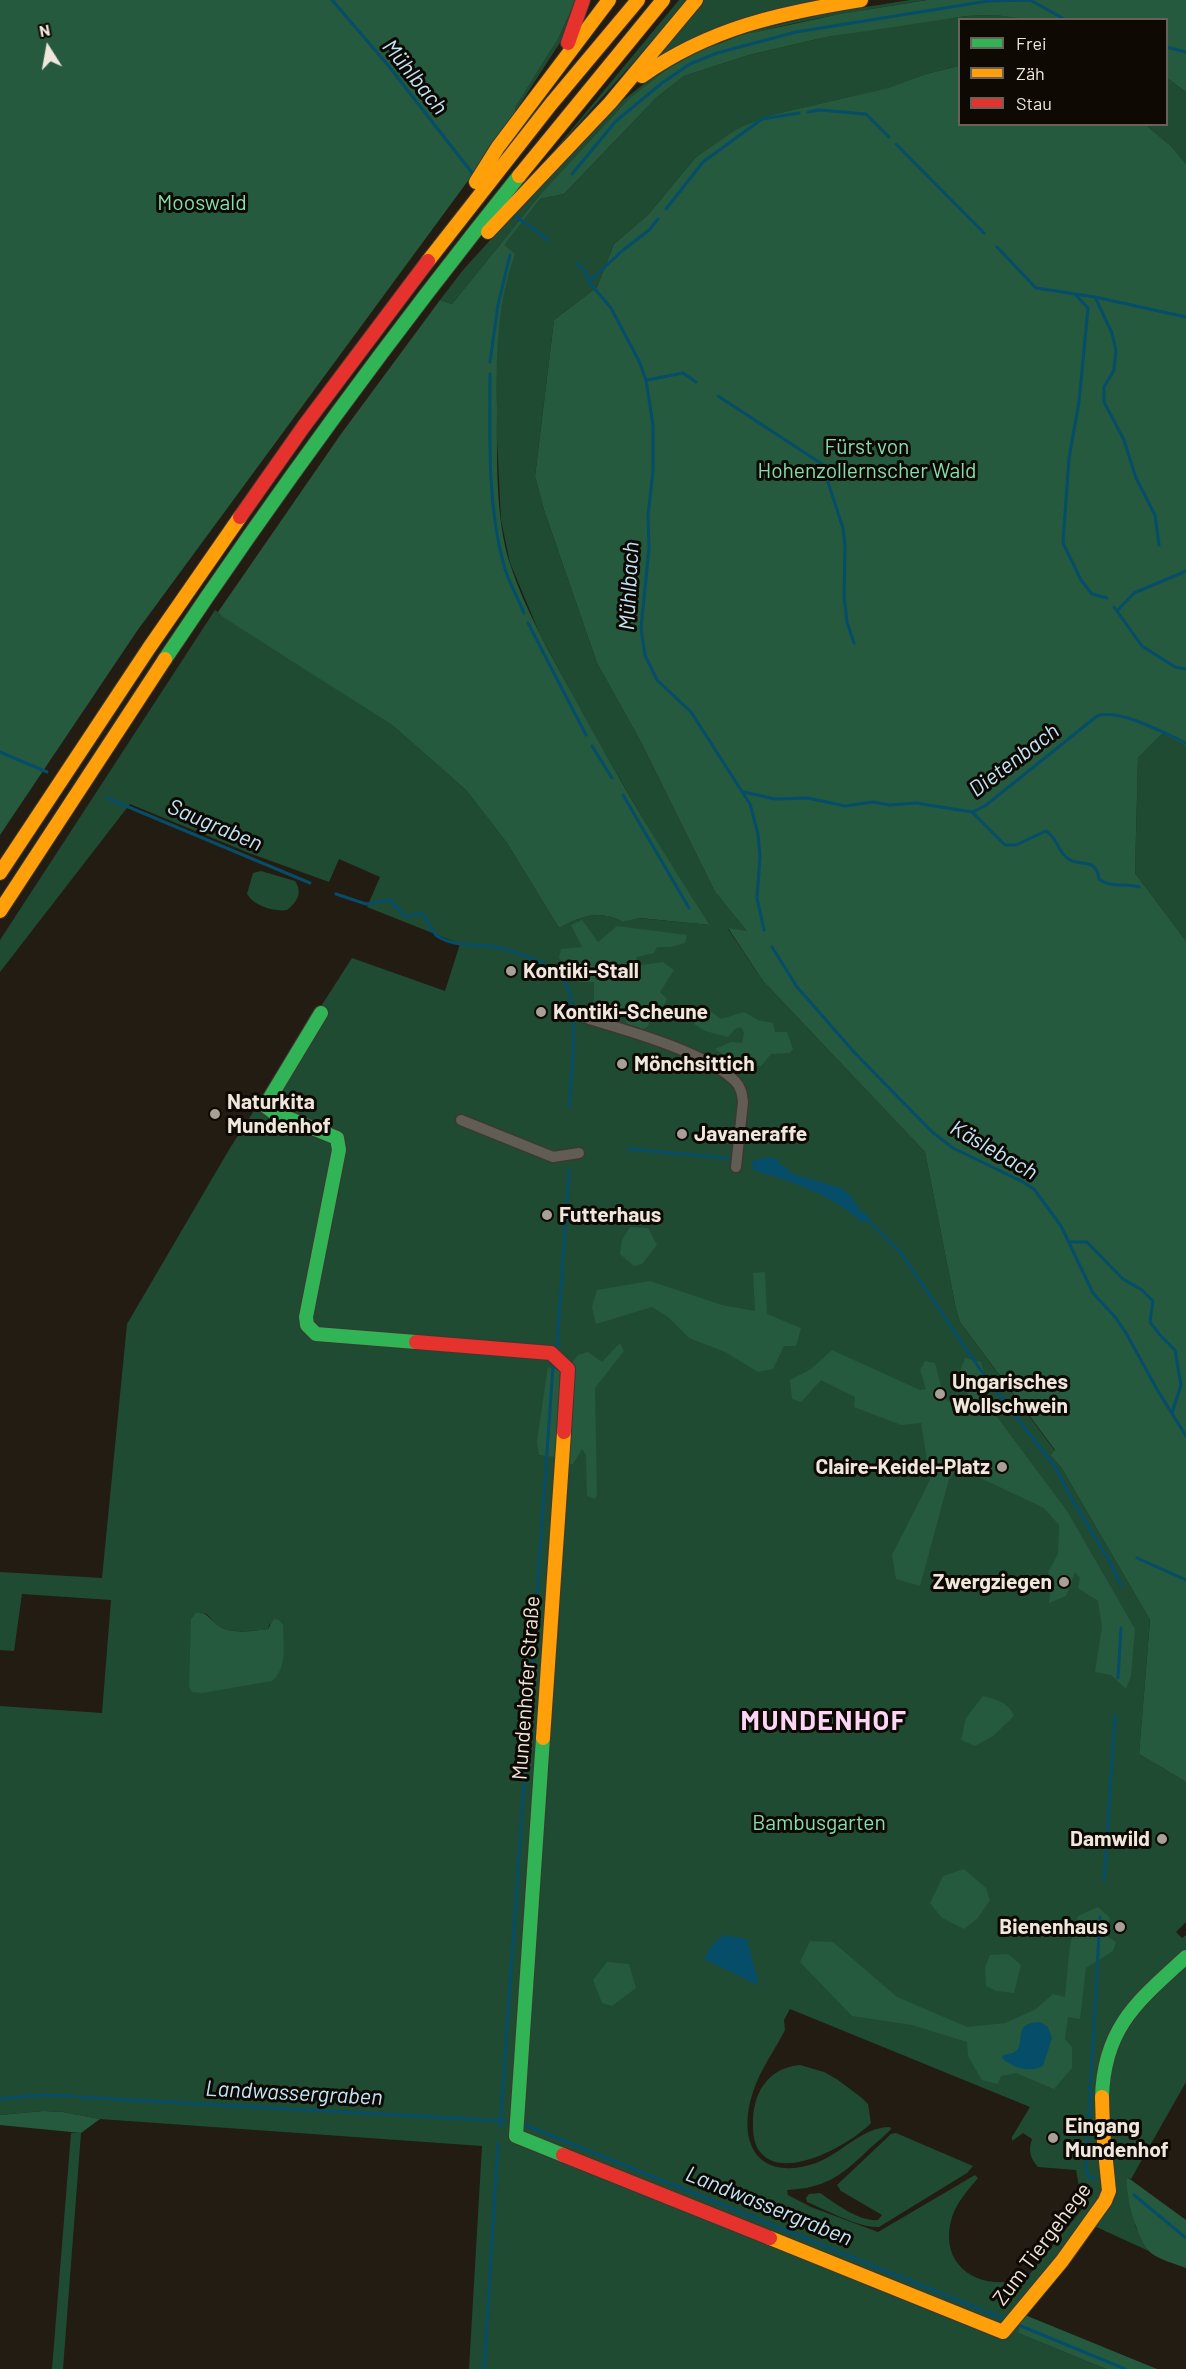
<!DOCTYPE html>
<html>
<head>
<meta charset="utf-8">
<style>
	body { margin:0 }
	#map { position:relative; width:1186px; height:2369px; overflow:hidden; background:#231c13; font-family:Barlow,sans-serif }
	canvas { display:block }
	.legend { position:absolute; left:958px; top:18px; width:210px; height:108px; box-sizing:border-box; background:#0e0903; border:2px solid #68625a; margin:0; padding:8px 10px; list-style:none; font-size:18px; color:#f0e7dc }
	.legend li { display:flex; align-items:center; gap:12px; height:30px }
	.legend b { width:30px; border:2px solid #68625a }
	.north { position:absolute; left:18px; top:18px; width:60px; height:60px; -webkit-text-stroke:4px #0e0903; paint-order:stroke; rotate:349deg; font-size:16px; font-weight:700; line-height:24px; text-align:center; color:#f0e7dc }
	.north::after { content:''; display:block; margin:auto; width:21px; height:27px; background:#f0e7dc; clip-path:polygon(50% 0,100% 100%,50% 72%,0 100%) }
</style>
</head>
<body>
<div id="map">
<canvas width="1186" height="2369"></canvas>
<ul class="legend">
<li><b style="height:8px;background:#30b455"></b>Frei</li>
<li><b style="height:8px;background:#ff9f0a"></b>Zäh</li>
<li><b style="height:8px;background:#e5322d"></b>Stau</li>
</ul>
<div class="north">N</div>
</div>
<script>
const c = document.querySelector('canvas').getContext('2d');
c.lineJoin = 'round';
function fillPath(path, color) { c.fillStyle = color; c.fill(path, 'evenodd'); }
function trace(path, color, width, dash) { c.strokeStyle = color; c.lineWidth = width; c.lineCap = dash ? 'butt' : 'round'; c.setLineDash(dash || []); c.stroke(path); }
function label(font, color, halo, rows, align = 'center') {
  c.font = font + ' Barlow,sans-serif'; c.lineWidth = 6; c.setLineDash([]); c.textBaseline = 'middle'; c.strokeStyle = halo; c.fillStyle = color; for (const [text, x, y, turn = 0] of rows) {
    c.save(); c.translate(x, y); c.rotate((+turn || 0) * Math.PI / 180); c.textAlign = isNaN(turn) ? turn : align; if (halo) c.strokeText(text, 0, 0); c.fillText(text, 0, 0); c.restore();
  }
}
fillPath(new Path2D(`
	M679,0H689L548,158Z
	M704,0H838L652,61Z
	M910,0H926C857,11 785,22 718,43L539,196L452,304L440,300L463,270L531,195L622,101L664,68L722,38L828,13Z
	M573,7L561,41L515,112L516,106L558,39Z
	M994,15L1035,19L960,20L959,66L926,74L889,88L771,115L695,158L648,215L614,244L597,287L554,320L535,476L544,510L597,663L642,744L715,892L748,932L728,929L763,981L925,1152L956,1309L960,1322L1055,1451L1052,1455L1061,1467L1150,1620L1139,1754L1186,1782V1922L1176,1932L1182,1938L1186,1935V2082L1131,2179L1127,2177L1136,2228L1151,2252L1092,2225L1019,2321L1018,2333L1106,2369H469L482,2146L100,2119L63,2112L43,2111L0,2115V1706L102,1713L111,1600L22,1594L14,1651L0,1650V1572L102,1578L127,1324L230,1148L352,958L445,991L460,944L367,907L380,877L339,859L329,882L249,853L130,804L0,972V940L215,610L392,725L466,790L507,843L559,928C582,916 598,909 623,922L638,918L710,925L670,864L598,742L539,632L510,563L501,520L497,440L496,364L498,327L506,279L503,245L540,199L564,194L656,98L684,76L749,55L826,37L890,26L967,16ZM204,1613C211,1616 212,1622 218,1626C230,1634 255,1631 268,1629L270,1623L272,1681ZM790,2009L1030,2107L1012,2137V2141L1023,2133L1032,2139C1028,2151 1030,2158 1038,2167L1076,2170L1083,2208L1029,2275C986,2296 936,2269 952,2217C957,2202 968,2190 978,2178L975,2175L878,2232L811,2207L788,2195L787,2190C824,2188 840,2177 866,2152C874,2144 884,2137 891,2129L890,2127C862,2127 841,2154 816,2163C758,2183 736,2143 753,2092C760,2070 775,2050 785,2030L784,2020Z
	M1167,78L1186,92V164L1172,147L1146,125L1166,124Z
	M1162,734L1186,746V941L1135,873L1138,758Z
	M261,871L295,881C303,893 297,902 287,910C274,912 254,906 247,894L253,873Z
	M800,2065L824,2072L838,2080L862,2098L868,2104L871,2123C851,2144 780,2185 758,2149C754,2142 753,2134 753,2126C752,2094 767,2068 800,2065Z
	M71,2133H81L63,2369H52Z
	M896,2133L973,2166L967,2173L879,2227C859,2228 826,2210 807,2202L806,2198L809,2194L820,2193C835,2203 859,2222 878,2220L882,2215L841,2191L837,2185L891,2134Z`), '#1f4b33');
fillPath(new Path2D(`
	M0,0H576L558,39L516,106L515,112L473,174L137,631L0,835Z
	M927,0H1186V92L1167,78L1166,20H1035L994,15L967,16L826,37L749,55L684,76L656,98L564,194L540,199L504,245L515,254C497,304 496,354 497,406C497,455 495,517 510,564C525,610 550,653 573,695C615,774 661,850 710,925L639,918L623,922C598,909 582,916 559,928L507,843L466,790L392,725L223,617L218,612L341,434L440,300L452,304L539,196L630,98L669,68L702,50L742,35L840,14Z
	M959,66L960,124L1146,125L1172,147L1186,164V746L1162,734L1138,758L1135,873L1186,941V1782L1139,1754L1150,1620L1061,1467L1051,1455L1055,1450L960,1322L956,1309L925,1152L763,981L728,928L747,931L715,892L642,744L597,663L544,510L535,476L554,320L597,287L614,244L648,215L695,158L737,129L771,115L888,88L926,74Z
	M582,920L598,942L617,926L687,935L685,943L671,947H657L654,953L637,957L635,966L663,962L674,970L660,992L667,999L660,1013L650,1015L646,1012L649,1025L640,1032L627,1027L623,1009L614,1010L599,1019L582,1014L594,1001V982H579L559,958L561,949L582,947L571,925Z
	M705,1007L721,1019L744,1012L758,1020L773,1023L775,1032H787L793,1049L790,1053L771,1054L761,1066C742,1067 730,1060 715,1049L731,1042L742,1043L744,1033L741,1027L735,1029L728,1037L705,1031L694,1024L697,1013Z
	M630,1227L648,1228L657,1245L642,1264L634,1266L620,1254L622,1240Z
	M765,1272L767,1314L801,1328L796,1346H784L773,1369L758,1372L725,1352L689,1338L668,1317L652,1307L596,1324L592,1307L597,1290L650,1281L722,1305L755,1311L753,1273Z
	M620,1343L624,1351L595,1388L597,1495L595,1499L587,1496L586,1455L582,1449L573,1464H567L555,1457L539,1455L537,1441L548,1367L565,1372L578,1355L588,1352L602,1362Z
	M832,1350L920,1390L926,1389L920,1370L925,1361L935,1363L944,1398L958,1408L970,1399L959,1374L965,1358L981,1362L994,1413L1067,1511L1135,1629L1131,1676L1126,1689L1111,1675L1095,1672L1102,1627L1098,1601L1078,1588L1080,1578L1075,1572L1066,1596L1049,1603L1051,1585L1048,1572L1058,1554L1059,1525L1044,1508L959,1468L949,1479L920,1586L896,1579L892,1555L930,1480L921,1423L901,1425L854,1407L855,1397L821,1380L801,1402L792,1399L790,1380L811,1369Z
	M196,1613C210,1613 210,1621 220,1627C232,1634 254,1631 268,1629L274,1619L279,1620L283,1625C283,1645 288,1667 272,1681L202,1693L192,1692L189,1686L191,1619Z
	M983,1696C997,1700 1008,1702 1014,1716L993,1736L975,1746L961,1740L966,1718Z
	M964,1869L986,1888L990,1900L977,1919L964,1929L942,1918L930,1903L943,1876Z
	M1098,1907L1110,1918L1107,1936L1116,1942L1113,1951L1086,1968L1080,2019L1068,2017L1065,2039L1072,2047V2068L1054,2089L1016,2073L1001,2076L998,2084L982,2080L968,2056L967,2042L912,2025L852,2016L800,1962L810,1941L833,1942L897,1997L967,2027L1005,2023L1036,2009L1053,1994L1065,1997L1070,1945L1078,1916Z
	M1008,1954L1021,1965L1014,1993L996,1991L986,1986L985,1968L990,1955Z
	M607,1962L629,1964L636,1988L612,2006L602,2003L593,1980Z
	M43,2111L63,2112L100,2119L81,2133L0,2125V2115Z
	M1127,2177L1186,2220V2268C1176,2264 1160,2260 1151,2253C1137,2240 1125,2196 1127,2177Z
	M1025,2315L1157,2369H1106L1018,2333L1019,2321Z`), '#255a3e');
fillPath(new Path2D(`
	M767,1157L777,1159L780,1164L790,1170V1173L841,1188L851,1196L859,1209L869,1217L870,1222H862L844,1208L818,1193L786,1180L753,1170L752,1161Z
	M724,1935L747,1939L758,1981L756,1984L704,1959L713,1944Z
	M1040,2022L1048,2027L1052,2038L1043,2066C1029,2073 1013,2068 1002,2058L1003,2055C1007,2054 1010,2054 1013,2053C1029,2045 1009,2023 1040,2022Z`), '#054d69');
trace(new Path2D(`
	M332,0L387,64L473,174
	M1166,47L1186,52
	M808,112L819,110L866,114L889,137
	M896,144L984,233
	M572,174L616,121L662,83L690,64L717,53L796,32L988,1L1030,0L1066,20
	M666,209L703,162L762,119L799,113
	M514,216L529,225L548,240
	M997,247L1036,288L1095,297L1186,317
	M577,263L585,271L589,282L611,308L639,361L646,380L653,425V471L648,516L649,548L641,628L645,655L657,680L691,712L750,804L758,834L760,857L757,898L764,930
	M589,282L622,251L649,230L658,219
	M1075,294L1088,308L1079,402L1069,458L1063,543L1081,580L1092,594L1107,598
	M1095,297L1112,333L1116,351L1114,370L1104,387V402L1124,440L1136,478L1155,515L1159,545
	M490,362L498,305L510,255
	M490,374C490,436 487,501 503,562C507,579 517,596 524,613
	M647,380L683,373L696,382
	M718,396L822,464L843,528L845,547L844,597L847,622L854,643
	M1114,607L1142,646L1175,667L1186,669
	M1117,611L1134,593L1186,571
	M528,623L586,735
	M592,746L612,778
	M0,752L47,772
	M744,792L775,799L808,798L845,806L873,802L889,805L916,803L972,812L985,806L1097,716C1119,708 1164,733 1186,743
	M623,795L689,908
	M107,798L310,883
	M972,812L1005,845H1016L1046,831C1058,839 1057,849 1066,857C1078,869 1096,855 1099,879C1110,888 1125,883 1139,887
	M336,894L366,904L390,900L405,916L422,914C429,920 431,931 437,936C456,948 475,943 495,947C514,951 554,964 564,980C580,1004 571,1078 569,1107
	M772,947L797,987L854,1052L931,1131L953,1148L1021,1181L1034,1189L1061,1226L1093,1293L1115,1317L1126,1333L1158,1391L1186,1436
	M628,1149L728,1158
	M869,1221L901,1253L984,1375L1055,1467L1074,1503L1110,1562L1121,1585
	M1069,1242H1087L1123,1279L1142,1290L1153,1301L1150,1322L1160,1335L1175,1350L1181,1385L1172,1413
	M557,1347L569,1170
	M1137,1558L1186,1580
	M1118,1678L1121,1628
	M1104,1881L1115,1716
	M79,2097L506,2121
	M0,2099L41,2095L74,2096
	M525,2125L1002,2318
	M500,2127L553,1366
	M1095,2179L1088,2176L1086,2166L1100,1917
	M1134,2195L1186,2238
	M1021,2326L1125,2369
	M484,2369L498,2143`), '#054d69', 3);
const street = new Path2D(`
	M589,1019C629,1031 705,1052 735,1081C741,1087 742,1094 743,1102L736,1167
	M461,1120L553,1157L579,1153`);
const fast = new Path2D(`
	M165,659C276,493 394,332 519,176
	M321,1013L265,1106L273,1112L337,1138L339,1150L306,1317L307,1325L316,1334L416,1342
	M543,1738L516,2136L563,2155
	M1102,2097C1104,2027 1138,2001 1186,1957`);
const slow = new Path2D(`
	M642,76C710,28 780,13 861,0
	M519,176L663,0
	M476,182L498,147L609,0
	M488,232L610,103L696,0
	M428,261L551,104L638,0
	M0,873L149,648L240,517
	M0,911L165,659
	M543,1738L564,1432
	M770,2238L1003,2332L1062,2261L1105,2201L1109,2191L1103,2131L1102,2097`);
const jam = new Path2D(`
	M568,43L583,0
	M240,517L304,426L428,261
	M416,1342L551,1353L568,1369L564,1432
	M563,2155L770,2238`);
trace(street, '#3d3831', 13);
trace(fast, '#3d3831', 16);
trace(slow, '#3d3831', 16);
trace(jam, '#3d3831', 16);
trace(street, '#615c54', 10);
trace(fast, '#30b455', 14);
trace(slow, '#ff9f0a', 14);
trace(jam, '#e5322d', 14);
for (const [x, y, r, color] of [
	[511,971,6,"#a8a096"],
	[541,1012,6,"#a8a096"],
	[622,1064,6,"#a8a096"],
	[215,1114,6,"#a8a096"],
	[682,1134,6,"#a8a096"],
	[547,1215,6,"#a8a096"],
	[940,1394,6,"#a8a096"],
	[1002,1467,6,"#a8a096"],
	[1064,1582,6,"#a8a096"],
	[1162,1839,6,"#a8a096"],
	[1120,1927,6,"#a8a096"],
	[1053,2138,6,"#a8a096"]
]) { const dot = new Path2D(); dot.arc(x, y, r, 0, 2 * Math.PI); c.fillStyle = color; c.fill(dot); trace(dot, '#0e0903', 2); }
label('21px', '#83dfad', '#0e0903', [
	["Mooswald",202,203],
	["Fürst von",867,447],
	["Hohenzollernscher Wald",867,471],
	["Bambusgarten",819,1823]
]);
label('bold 21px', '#f0e7dc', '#0e0903', [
	["Kontiki-Stall",523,971],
	["Kontiki-Scheune",553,1012],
	["Mönchsittich",634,1064],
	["Naturkita",227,1102],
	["Mundenhof",227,1126],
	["Javaneraffe",694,1134],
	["Futterhaus",559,1215],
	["Ungarisches",952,1382],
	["Wollschwein",952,1406],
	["Claire-Keidel-Platz",990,1467,"right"],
	["Zwergziegen",1052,1582,"right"],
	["Damwild",1150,1839,"right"],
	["Bienenhaus",1108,1927,"right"],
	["Eingang",1065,2126],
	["Mundenhof",1065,2150]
], 'left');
label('21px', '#f0e7dc', '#0e0903', [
	["Mundenhofer Straße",526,1688,-86],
	["Zum Tiergehege",1042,2244,-53]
]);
label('italic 22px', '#c2e5f9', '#0e0903', [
	["Mühlbach",415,77,51],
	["Mühlbach",629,586,-87],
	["Dietenbach",1014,760,-37],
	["Saugraben",215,825,23],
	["Käslebach",994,1150,30],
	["Landwassergraben",294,2093,3],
	["Landwassergraben",769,2206,22]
]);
c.letterSpacing = '1.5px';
label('bold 27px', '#fbd5f5', '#0e0903', [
	["MUNDENHOF",824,1721]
]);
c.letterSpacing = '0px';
</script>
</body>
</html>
